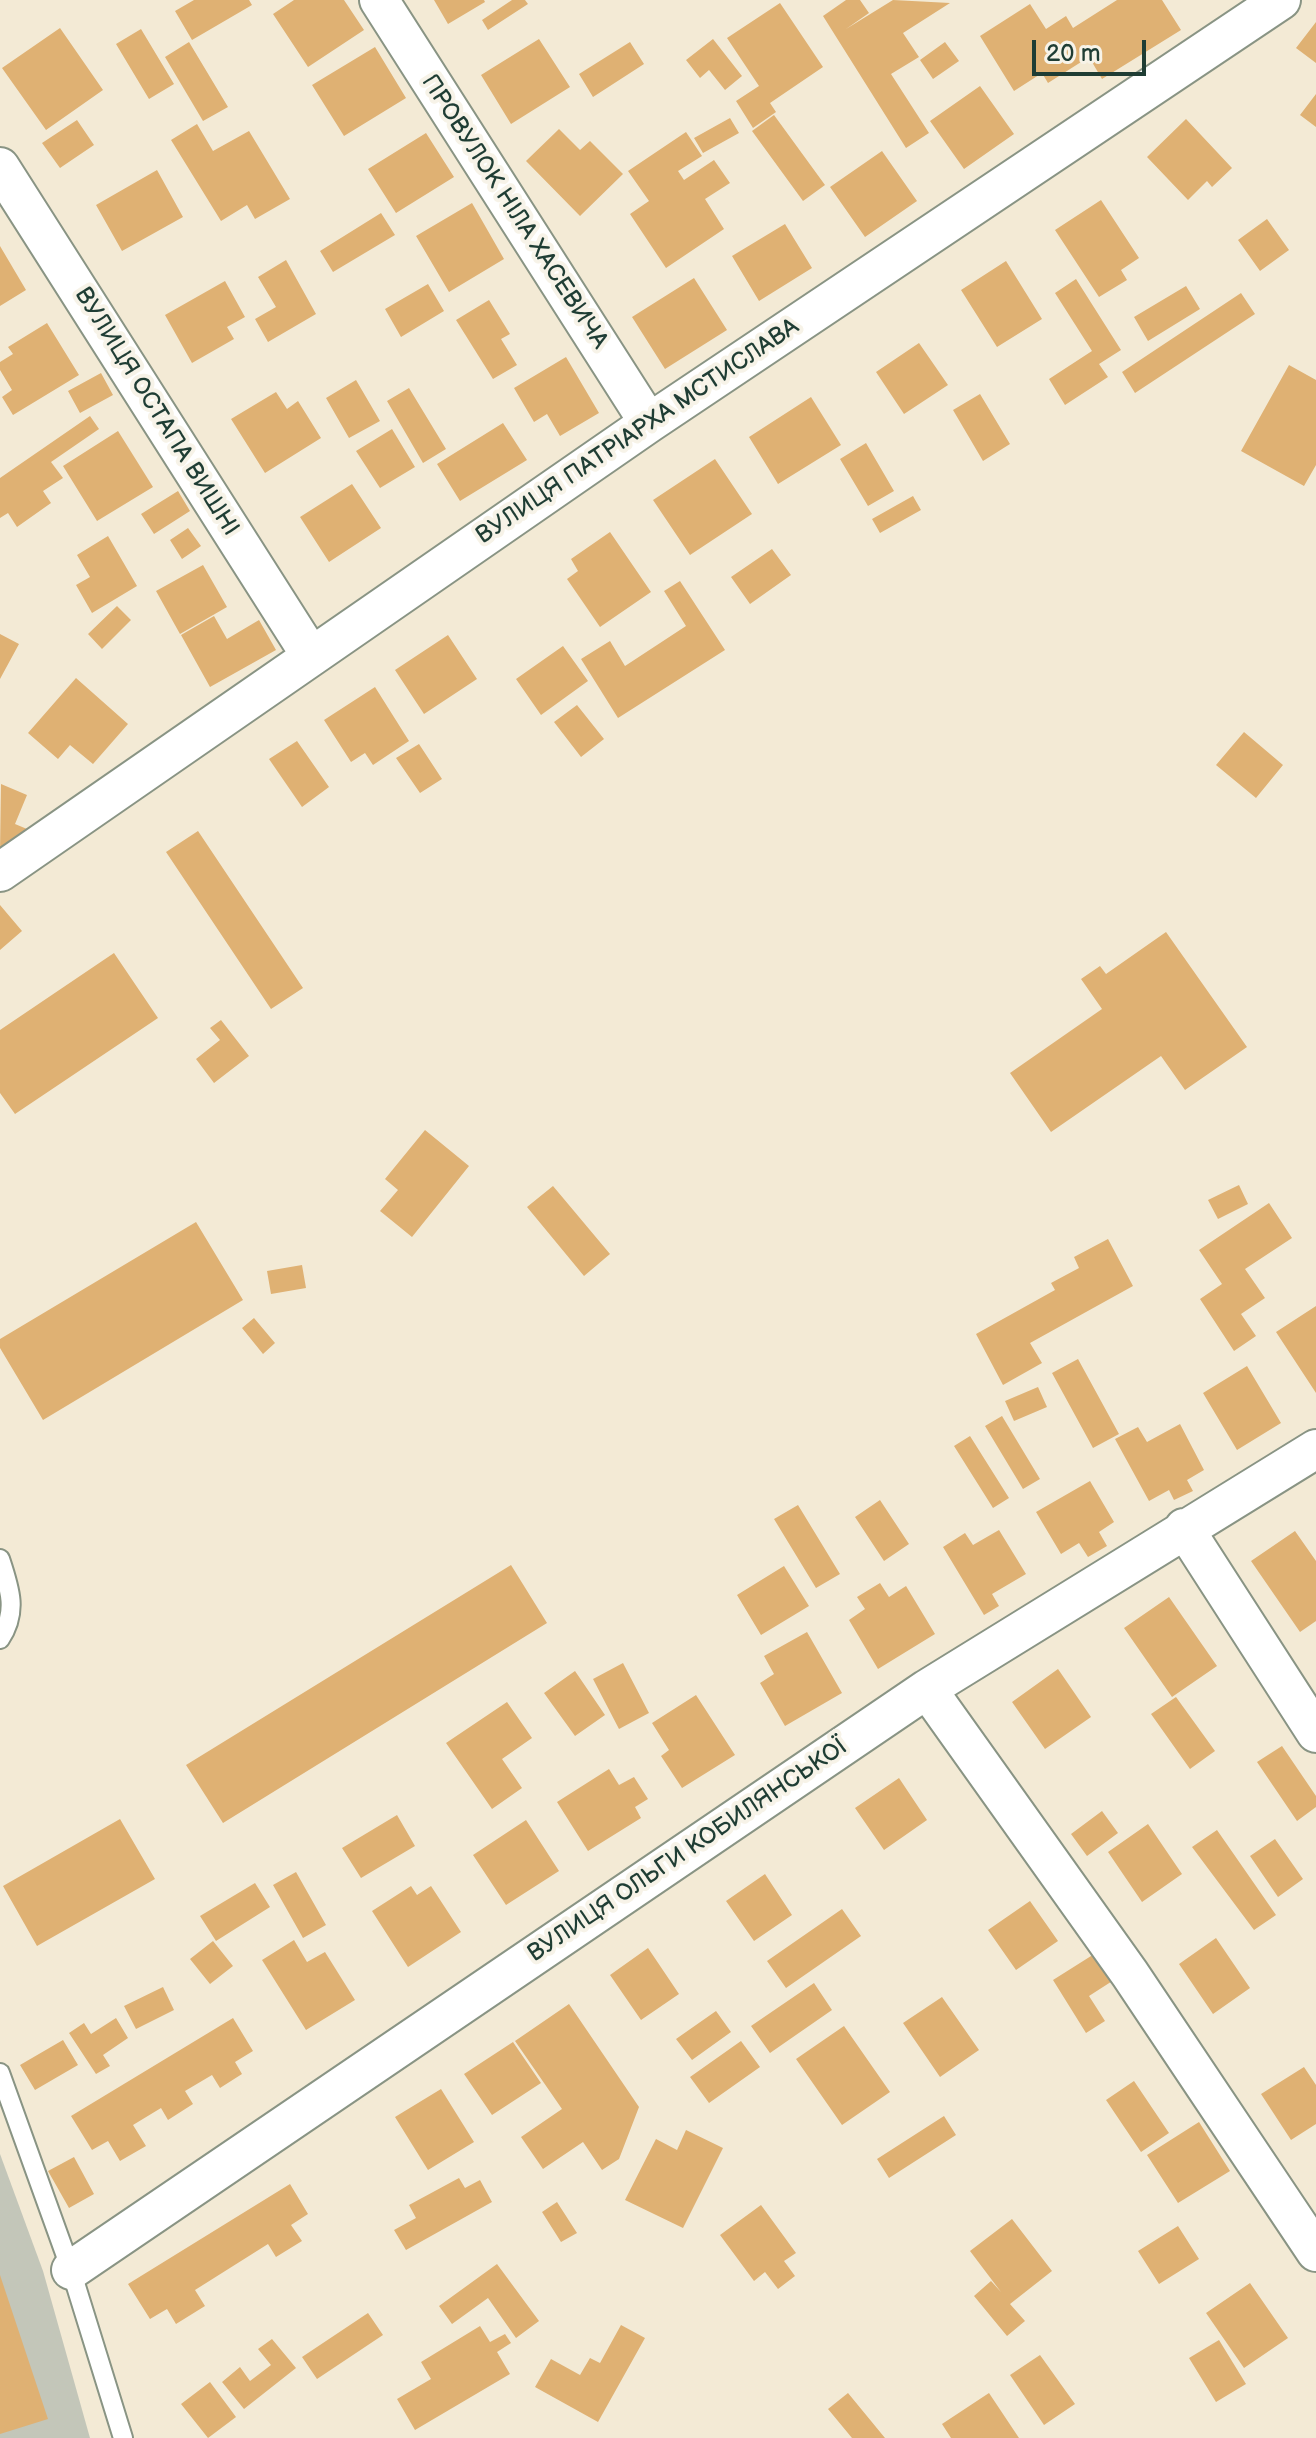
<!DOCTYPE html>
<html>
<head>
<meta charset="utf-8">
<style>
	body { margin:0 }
	#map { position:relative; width:1316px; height:2438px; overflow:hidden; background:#f3ead5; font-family:"Balsamiq Sans",sans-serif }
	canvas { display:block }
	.scale { position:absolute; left:1032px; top:40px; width:114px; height:36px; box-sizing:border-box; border:4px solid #1f3d34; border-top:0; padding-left:10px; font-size:24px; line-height:28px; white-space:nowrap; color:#1f3d34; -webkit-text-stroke:6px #f7f3e8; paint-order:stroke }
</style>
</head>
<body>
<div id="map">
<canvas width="1316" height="2438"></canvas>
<div class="scale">20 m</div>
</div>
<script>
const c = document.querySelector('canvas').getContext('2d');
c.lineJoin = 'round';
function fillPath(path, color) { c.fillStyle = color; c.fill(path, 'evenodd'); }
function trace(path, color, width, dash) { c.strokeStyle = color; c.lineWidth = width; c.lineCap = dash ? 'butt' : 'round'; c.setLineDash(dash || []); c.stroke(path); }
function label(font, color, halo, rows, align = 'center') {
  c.font = font + ' "Balsamiq Sans",sans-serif'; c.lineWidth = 8; c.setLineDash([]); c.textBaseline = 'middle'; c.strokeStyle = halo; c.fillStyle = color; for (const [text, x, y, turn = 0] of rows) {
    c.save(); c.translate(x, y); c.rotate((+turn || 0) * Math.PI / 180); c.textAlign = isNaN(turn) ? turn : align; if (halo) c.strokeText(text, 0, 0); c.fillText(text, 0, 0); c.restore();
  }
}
fillPath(new Path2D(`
	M0,2154L43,2271L90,2438H0Z`), '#c3c6b9');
fillPath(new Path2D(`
	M194,0H249L252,5L192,40L175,11Z
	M294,0H344L364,30L308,67L273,14Z
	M434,0H484L485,2L448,24Z
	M512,0H525L528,4L488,30L482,20Z
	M846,0H860L869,13L846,29L893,0L950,3L903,33L919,57L891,74L929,133L906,148L823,16Z
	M1117,0H1162L1181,30L1102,79L1089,57L1048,83L1042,73L1014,91L980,36L1030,4L1046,29L1066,16L1073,28Z
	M780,3L823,67L770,103L776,112L753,128L736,101L759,86L727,38Z
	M1316,22V63L1296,48Z
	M60,28L103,90L46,130L2,68Z
	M141,29L174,84L149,99L116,44Z
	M539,39L570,87L511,124L481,75Z
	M713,39L742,76L725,90L709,70L700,78L686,60Z
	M189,42L228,107L203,121L165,57Z
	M630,42L644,64L593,97L579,74Z
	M945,42L959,61L933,79L920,60Z
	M375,47L406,98L344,136L312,85Z
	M980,86L1014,134L964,169L930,121Z
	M1316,94V127L1300,115Z
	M774,115L825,185L803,201L752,131Z
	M730,118L739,133L703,153L694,138Z
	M1186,119L1232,168L1212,187L1207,181L1188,200L1147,157Z
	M77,120L94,145L60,168L42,143Z
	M197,124L213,151L249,131L290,199L255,219L247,205L221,221L171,140Z
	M559,129L580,150L590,141L623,174L580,216L526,161Z
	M686,132L702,156L678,171L684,180L714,160L730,183L705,199L724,229L666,268L630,214L649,201L628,171Z
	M426,133L454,177L396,213L368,169Z
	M882,151L917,201L865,237L830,187Z
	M157,170L183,217L122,251L96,205Z
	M1101,200L1139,258L1121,270L1127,280L1099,297L1055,230Z
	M472,203L504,259L449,292L416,236Z
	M381,213L395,235L333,272L320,251Z
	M1267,219L1289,250L1260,271L1238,240Z
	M785,224L812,268L759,301L732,256Z
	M0,246L26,290L0,306Z
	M286,260L316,314L268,342L255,319L276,307L258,277Z
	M1006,261L1042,319L997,347L961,290Z
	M694,278L727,330L665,369L632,317Z
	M1076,279L1121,350L1099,364L1108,377L1065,405L1049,379L1092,351L1055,293Z
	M225,281L245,317L227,327L234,339L192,363L165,315Z
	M428,284L444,311L401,337L385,309Z
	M1186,286L1200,309L1148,341L1134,317Z
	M1241,293L1255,314L1135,393L1122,372Z
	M489,300L510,334L501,339L517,365L493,379L456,320Z
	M47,323L79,375L13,415L2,397L12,390L0,370V362L13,354L8,347Z
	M919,343L948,385L904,414L876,372Z
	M566,357L599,413L560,436L547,414L534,422L514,388Z
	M1289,365L1316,380V465L1304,486L1241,451Z
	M101,373L113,395L80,413L68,391Z
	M356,380L380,421L349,438L326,398Z
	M409,388L446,449L423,463L387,401Z
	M276,392L287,409L298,401L321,438L265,473L231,419Z
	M980,394L1010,444L983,461L953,410Z
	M811,397L841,445L778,484L749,437Z
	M90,416L99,429L51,462L63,478L43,491L51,503L17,527L8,513L0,518V478Z
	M503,423L527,460L460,501L437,464Z
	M392,429L415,467L380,488L356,451Z
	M118,431L153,487L97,521L63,466Z
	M866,443L894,491L868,506L840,459Z
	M715,459L752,514L690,555L653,500Z
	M352,484L381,528L329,562L300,517Z
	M178,491L190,511L154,534L141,514Z
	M913,496L921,510L880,533L872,519Z
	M188,528L201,546L182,559L170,540Z
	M610,532L651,592L600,627L567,579L578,571L571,559Z
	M108,536L137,586L92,613L76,585L90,577L77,555Z
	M772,549L791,575L750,604L731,577Z
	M203,565L227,607L180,634L156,591Z
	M680,581L725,650L618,718L581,659L610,641L625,666L686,626L664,591Z
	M117,606L131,620L102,649L88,634Z
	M214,616L227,639L259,620L276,650L210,687L181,635Z
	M0,634L19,644L0,679Z
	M448,635L477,679L424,714L395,670Z
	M563,646L588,681L541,715L516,679Z
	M76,678L128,724L93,764L70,745L58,759L28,733Z
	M375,687L409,741L373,765L365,753L351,762L324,720Z
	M577,705L604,739L581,757L554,722Z
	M1244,732L1283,765L1256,798L1216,765Z
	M297,741L329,787L302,807L269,759Z
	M419,744L442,779L420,793L396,758Z
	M1,784L27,795L15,824L27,829L14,858L0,852Z
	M198,831L303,988L271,1009L166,852Z
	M0,905L22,931L0,950Z
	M1166,932L1247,1047L1185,1090L1161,1056L1051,1132L1010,1073L1102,1009L1081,979L1100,966L1106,974Z
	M114,953L158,1018L15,1114L0,1093V1030Z
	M221,1020L249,1056L214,1083L196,1059L220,1040L210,1028Z
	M425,1130L469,1166L412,1237L380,1211L398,1190L385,1179Z
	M1239,1185L1248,1204L1218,1219L1208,1200Z
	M553,1186L610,1254L584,1276L527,1207Z
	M1269,1203L1292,1238L1245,1269L1265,1298L1241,1314L1256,1336L1234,1351L1200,1299L1222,1284L1199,1250Z
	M196,1222L243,1300L43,1420L0,1348V1339Z
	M1108,1239L1133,1286L1030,1343L1042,1363L1003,1385L976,1334L1055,1290L1051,1283L1079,1268L1074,1257Z
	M302,1265L306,1288L271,1294L267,1271Z
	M1316,1306V1393L1276,1332Z
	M254,1318L275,1343L263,1354L242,1328Z
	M1078,1359L1119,1434L1093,1448L1052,1373Z
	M1247,1366L1281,1423L1237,1450L1203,1393Z
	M1038,1387L1047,1407L1014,1421L1005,1401Z
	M1002,1416L1040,1479L1023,1489L985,1426Z
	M1180,1424L1204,1470L1187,1480L1193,1491L1174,1500L1169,1490L1149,1501L1115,1439L1138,1427L1147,1442Z
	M970,1436L1009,1498L993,1508L954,1446Z
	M1090,1481L1114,1522L1099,1532L1107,1546L1088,1557L1079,1543L1061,1554L1036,1512Z
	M880,1500L909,1544L884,1561L855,1517Z
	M798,1505L840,1574L816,1588L774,1519Z
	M999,1530L1026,1574L992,1594L999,1606L984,1615L943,1547L965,1533L973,1545Z
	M1295,1531L1316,1561V1621L1300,1632L1251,1561Z
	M511,1565L547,1623L223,1823L186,1765Z
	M784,1566L809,1606L761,1635L737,1595Z
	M880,1583L889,1597L906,1586L935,1634L878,1669L849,1620L865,1609L857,1597Z
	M1169,1597L1217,1666L1172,1697L1124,1628Z
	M807,1632L842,1693L785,1726L760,1683L774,1674L764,1656Z
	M623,1663L649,1713L619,1729L593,1679Z
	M1058,1669L1091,1717L1045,1749L1012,1702Z
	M575,1671L605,1715L575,1736L544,1693Z
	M696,1695L735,1755L682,1788L661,1756L669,1750L652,1723Z
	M1176,1697L1215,1751L1190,1769L1151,1714Z
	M507,1702L532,1738L502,1759L522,1788L492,1809L446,1743Z
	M1282,1746L1316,1796V1807L1297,1821L1257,1762Z
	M609,1769L619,1785L634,1777L648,1799L635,1807L641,1818L588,1851L557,1802Z
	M899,1778L927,1820L884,1850L855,1808Z
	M1102,1811L1118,1833L1087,1856L1071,1834Z
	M397,1815L415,1846L361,1878L342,1848Z
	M120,1819L155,1879L37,1946L3,1886Z
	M526,1820L559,1871L506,1905L473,1855Z
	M1148,1824L1182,1874L1142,1902L1108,1852Z
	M1217,1830L1276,1915L1254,1930L1192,1847Z
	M1275,1839L1303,1879L1278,1897L1250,1856Z
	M296,1872L326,1925L303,1938L273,1885Z
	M765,1874L792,1915L754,1941L726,1901Z
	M255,1883L270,1907L216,1941L200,1916Z
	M411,1886L417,1895L431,1886L461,1932L408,1967L372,1911Z
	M1030,1901L1058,1941L1016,1970L988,1930Z
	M842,1909L861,1936L786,1988L767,1961Z
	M1216,1938L1250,1988L1213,2014L1179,1964Z
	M294,1940L307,1962L325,1952L355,2000L306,2030L262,1960Z
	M213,1941L233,1966L210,1984L190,1959Z
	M648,1948L679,1994L641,2020L610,1975Z
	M1099,1951L1117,1978L1089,1996L1105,2021L1086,2033L1053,1980Z
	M814,1983L832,2010L770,2053L751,2026Z
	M163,1987L174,2010L136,2029L124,2006Z
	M942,1997L979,2050L940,2077L903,2023Z
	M569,2004L639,2107L619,2159L602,2170L583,2142L543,2169L521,2137L562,2109L515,2041Z
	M716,2011L731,2032L692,2060L676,2039Z
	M116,2018L128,2038L103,2055L110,2066L96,2074L69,2033L84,2023L91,2034Z
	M233,2018L253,2051L235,2062L242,2074L220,2088L212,2075L185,2091L193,2104L168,2120L161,2108L133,2125L146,2146L120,2161L108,2141L92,2150L71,2116Z
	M844,2026L890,2092L842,2125L796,2059Z
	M63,2040L78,2065L35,2090L20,2065Z
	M741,2041L760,2067L709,2103L690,2077Z
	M513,2042L541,2083L492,2115L464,2074Z
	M1304,2067L1316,2085V2124L1291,2140L1261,2094Z
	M1134,2081L1169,2133L1141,2152L1106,2100Z
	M441,2089L474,2142L428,2170L395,2117Z
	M944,2116L956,2135L889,2178L877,2159Z
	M1199,2122L1230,2171L1178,2203L1147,2155Z
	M686,2130L723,2148L683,2228L625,2200L656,2139L677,2150Z
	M74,2157L94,2194L69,2208L48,2171Z
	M459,2178L465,2188L480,2180L492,2202L406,2250L394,2230L416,2218L409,2205Z
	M290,2184L308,2214L291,2225L302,2241L276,2257L268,2244L195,2290L205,2306L176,2324L167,2309L150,2319L128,2284Z
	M557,2202L577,2233L561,2242L542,2212Z
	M761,2205L796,2253L784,2261L795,2276L778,2289L765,2272L754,2281L720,2235Z
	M1012,2219L1052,2271L1010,2304L1025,2321L1007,2336L974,2296L991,2281L1001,2292L970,2251Z
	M1178,2226L1199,2259L1159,2284L1138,2251Z
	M497,2264L539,2321L516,2338L488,2298L452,2324L439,2306Z
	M0,2275L48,2419L0,2434Z
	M1250,2283L1288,2338L1244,2368L1206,2313Z
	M368,2313L383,2335L317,2379L302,2357Z
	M621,2325L645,2338L598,2422L535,2387L551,2359L580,2375L590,2358L600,2363Z
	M480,2326L490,2342L505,2334L511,2343L497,2352L510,2374L415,2430L397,2399L431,2379L421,2362Z
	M272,2339L296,2368L244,2409L222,2382L240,2367L250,2381L271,2365L258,2349Z
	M1219,2340L1246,2384L1216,2402L1189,2358Z
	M1040,2355L1075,2404L1044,2425L1010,2375Z
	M210,2382L236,2417L208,2438L181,2404Z
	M848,2393L885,2438H852L828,2409Z
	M989,2393L1019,2438H951L942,2424Z`), '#dfb173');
const service = new Path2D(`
	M0,1559C10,1589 18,1612 0,1639
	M0,2073L71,2270L123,2438`);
const minor = new Path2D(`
	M379,0L649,423
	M0,167L311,656
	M0,872L649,423L1281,0
	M1184,1528L1316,1733
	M927,1689L1130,1974L1316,2252
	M71,2270L927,1689L1316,1449`);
trace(service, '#899484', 22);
trace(minor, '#899484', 42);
trace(service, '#fff', 18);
trace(minor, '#fff', 38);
label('24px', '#1f3d34', '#f7f3e8', [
	["ПРОВУЛОК НІЛА ХАСЕВИЧА",514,212,57],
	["ВУЛИЦЯ ОСТАПА ВИШНІ",156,412,58],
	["ВУЛИЦЯ ПАТРІАРХА МСТИСЛАВА",638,432,-34],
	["ВУЛИЦЯ ОЛЬГИ КОБИЛЯНСЬКОЇ",688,1851,-34]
]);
</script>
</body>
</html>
